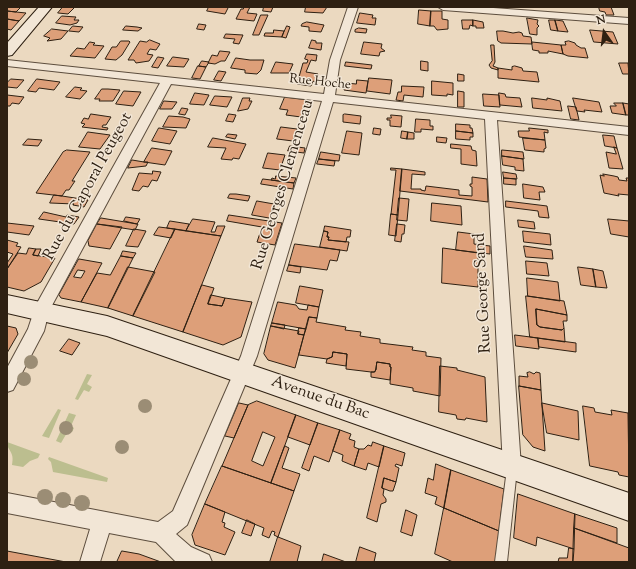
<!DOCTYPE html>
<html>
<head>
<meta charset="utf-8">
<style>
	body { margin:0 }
	#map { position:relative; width:636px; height:569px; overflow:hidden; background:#ebd9c0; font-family:"Sorts Mill Goudy",serif }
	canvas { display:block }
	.frame { position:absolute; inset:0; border:8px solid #2e2012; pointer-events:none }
	.north { position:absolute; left:584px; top:12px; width:40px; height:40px; -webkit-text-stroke:3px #f2e6d6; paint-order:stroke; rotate:346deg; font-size:11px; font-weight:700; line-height:16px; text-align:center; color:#2e2012 }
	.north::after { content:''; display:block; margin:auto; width:14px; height:18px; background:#2e2012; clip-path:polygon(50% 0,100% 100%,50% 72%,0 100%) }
</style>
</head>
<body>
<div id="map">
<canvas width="636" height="569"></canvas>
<div class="frame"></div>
<div class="north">N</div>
</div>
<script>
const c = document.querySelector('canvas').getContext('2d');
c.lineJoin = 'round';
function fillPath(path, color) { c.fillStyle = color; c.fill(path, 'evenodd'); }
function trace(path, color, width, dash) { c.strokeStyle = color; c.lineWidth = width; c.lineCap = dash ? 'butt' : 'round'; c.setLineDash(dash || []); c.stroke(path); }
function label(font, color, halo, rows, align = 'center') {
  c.font = font + ' "Sorts Mill Goudy",serif'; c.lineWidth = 3; c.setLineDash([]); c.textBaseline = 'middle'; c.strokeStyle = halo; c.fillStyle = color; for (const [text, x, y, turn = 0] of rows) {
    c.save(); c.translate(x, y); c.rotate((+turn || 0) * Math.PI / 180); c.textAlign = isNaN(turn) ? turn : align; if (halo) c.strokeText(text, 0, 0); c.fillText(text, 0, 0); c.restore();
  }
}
fillPath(new Path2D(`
	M87,374L92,375L87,384L92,387L89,392L84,390L78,400L75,399Z
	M58,409L61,410L49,438L42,436Z
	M69,413L76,415L71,426L74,428L72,432L68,431L61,443L56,441Z
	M7,442L40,454L38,458L30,461L23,467L12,465C15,451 7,451 7,442Z
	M49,457L108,478L107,482L53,472L51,462L48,459Z`), '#bcbe8f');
const building = new Path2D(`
	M7,7H21L16,12L7,11Z
	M63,7H75L68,14L58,13Z
	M209,7H228V8L225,14L207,11Z
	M244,7H250L247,13L257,14L254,21L236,19L241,9H243Z
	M264,7H273L271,12L263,11Z
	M306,7H327L323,13L305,12Z
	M599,7H611L614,15H606L605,12L600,11Z
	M419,10L431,11L430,26L418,24Z
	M7,11L16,12L26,13L19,21L7,19Z
	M431,11H442V19L448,20V29L437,30L434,26H430Z
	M360,13L373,15L372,18H376L375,25L357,23Z
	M261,15H268L259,35H253Z
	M62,16L76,17L74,20H79L77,23L70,25L56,23Z
	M527,18L538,20L537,24L539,26L537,28V35L530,34Z
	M7,19L19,21L11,30L7,29Z
	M462,20H473V26L470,25L469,29H463Z
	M473,20L483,22L484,28H476V26H473Z
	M549,20H555L558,31L551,30Z
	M555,20L563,21L568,32L558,31Z
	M307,22L324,25L321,32L309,31V27L301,26L302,24Z
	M199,24L206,25L204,30L197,29Z
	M73,26L83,27L79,32L69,31Z
	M126,26L137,27L142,28L138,31L123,30Z
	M287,26L290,27L286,38L282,37Z
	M359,28L367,29L366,33L355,32V30Z
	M52,29L68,31L61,39L47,41L50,38L44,36Z
	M274,30L284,31L282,37L264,36L265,33H273Z
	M590,30L613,32L618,44L594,42Z
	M497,31H503L513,33L519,32L522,33L523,36L531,37L532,44L501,43L498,41Z
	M226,34L243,35L239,44L233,43L235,39L224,38Z
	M150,40L160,44L156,50L150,49L147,54L153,55L149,61L136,63L134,60H128L140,41L146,42Z
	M312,40L316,41V43H322L321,50L309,48Z
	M121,41H129L130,42L122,55L116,60L105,59L112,47H116Z
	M569,41L575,43L576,45L581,48H585L588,58L568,56L563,54L561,45H566L565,42Z
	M90,42L95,43L93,45L104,46L95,58L70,56L77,48L84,49Z
	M364,42L382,44L381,48L385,51L380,52L379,56L361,54Z
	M532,42L561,45L563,54L548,51V53H539V51L533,50Z
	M491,45H494L495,62L493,66L498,68V70L491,68L489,65L492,61Z
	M220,51L230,52L225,61H221L215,64L208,63L212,55L217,56Z
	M307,54L317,55L316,61L311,60L306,72L318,74L315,82L313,81L311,86L297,84L303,63H307L308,60L305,59Z
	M158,57L164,58L158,68L152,67Z
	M173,57L189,59L184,67L167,66Z
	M236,58L250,60H264L261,70L257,74L245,73V70L231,68Z
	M202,61L209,62L206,67L199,66Z
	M421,61L428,62V71L421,70Z
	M276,62L293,64L289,73H271Z
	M346,62L372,65L371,69L345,66Z
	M619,63H628L629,74H623Z
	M198,66L206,67L200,79L192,78Z
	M515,66L522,68L523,71L537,72L539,82L498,78V68L512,70V67Z
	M219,71L226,72L221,81L214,80Z
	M458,74L464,75V81H458Z
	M369,78L392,80L390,94L367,91Z
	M11,79L24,80L17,88L7,87V83Z
	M37,79L60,82L54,90L39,88L36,92L28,91Z
	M357,80L368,81L366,93L344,90L346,83L356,84Z
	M432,81L453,83V95L447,94V96L432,95Z
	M402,86L424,87L423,97L404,95L403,101L396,100L398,92H401Z
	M75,87L82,88L80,90L87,91L80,99L66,97Z
	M102,89H108L120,90L113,101H99L100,99H95Z
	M124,91L141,92L133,106L116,104Z
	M458,91L464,92V107H458Z
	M195,93L209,95L204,105L190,104Z
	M499,93L505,94L506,97L520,98L522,107L500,105Z
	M483,94L499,95L500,107L484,106Z
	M7,95L24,97L19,104L12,103L10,106H7Z
	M215,96L232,97L227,107L210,105Z
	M285,97L309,100L307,107L305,106L301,117L286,115L288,110L280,109Z
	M243,98H250L249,101H252L248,109L238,111Z
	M532,98L547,100V98L560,101L562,111L533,108Z
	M573,98L599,102L602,112L584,110L585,112L577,111Z
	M164,101L177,102L172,109H160Z
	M614,103H623L626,115L612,113L610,106H616Z
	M623,103L629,104V115H626Z
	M568,106L576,107L579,120L571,119Z
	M182,108L188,109L185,115L179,114Z
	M91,114L111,117L106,125H103L102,127L108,128L107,130L82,127L85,124L81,123L84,118L88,119Z
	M229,114L236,115L233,122L226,121Z
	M345,114L361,116L360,124L343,122V115Z
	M391,115L402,116L401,127L390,126V120H387V118H391Z
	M169,116L183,117L190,119L186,128L163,127Z
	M416,119L430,120V126H433V130L421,129V132H415Z
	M456,124L470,125V128H472L473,133L456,131Z
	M281,127L297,129L293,141L277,139Z
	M159,128L177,131L170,144L152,141Z
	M374,128L381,129L380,135L373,134Z
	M529,128L548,130V133L544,132L545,140L519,137L518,131H529Z
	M347,131L362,133L359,155L342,153Z
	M402,131L408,132L407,139L401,138Z
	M456,131L473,133V137H470V140L456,139Z
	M88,132L110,135L100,149L79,147Z
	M408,132L414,133V139H407Z
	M228,134L237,135L235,139L226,137Z
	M603,135L614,136L617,148L605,146Z
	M437,137L447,138L446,143L437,142Z
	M213,138L246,144L239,159L233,158L232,160L221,159L226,148L208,147Z
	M523,138L545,140L546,148L544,149V152L525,150Z
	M28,139L42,140L38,146L23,145Z
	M451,144L471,146L472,150L476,151L477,166L461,164V149L451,148Z
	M290,146L305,148L304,153L288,151Z
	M614,147L617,148L623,169L609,168L606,152L616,154Z
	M152,148L172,151L165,165L144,162Z
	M67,150L90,152L72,181H75L69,190H66L62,196L36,193L63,152Z
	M502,150L523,152L524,159L502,156Z
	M321,152L340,155L339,161L319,159Z
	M268,153L285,155L280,170L263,168Z
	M502,156L523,159L524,171L515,170V167L503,165Z
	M319,159L335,161L334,166L317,164Z
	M132,160L144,162H148L146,166L128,168Z
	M391,168L402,169L398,215L391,214L396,170H391Z
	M402,169L425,172V175L412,174L411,189H421V190L425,191L426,186L459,190V195L472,196V187L470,186V184H472V177L487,179L488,202L400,191Z
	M153,171L161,172L157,181L152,180L148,187L143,186L139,191L132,190L139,173L152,174Z
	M503,172L516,174L517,179L504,178Z
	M603,174L614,176L618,177L619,180L627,181L626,178H629V195L618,194L619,196L604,193L600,175L604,176Z
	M276,176L296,178L294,183L271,180L272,178L275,179Z
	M504,178L516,179V185L504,184Z
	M263,179L271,180L294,183L293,189L261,184Z
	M523,184L543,187L545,192H539L540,200L524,198Z
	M230,194H236L250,196L248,201L228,198Z
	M54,195L62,196L88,200L84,207L73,205L74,204L50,203Z
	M399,198L409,199L407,221L397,220Z
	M257,201L274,204L269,218L252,215Z
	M506,201L547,206L549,218L539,217L538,211L506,207Z
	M432,203L461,206L462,225L431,221Z
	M44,212L66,217L67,215L79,217L74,224L39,219Z
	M391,214L398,215L396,236L389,235Z
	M229,215L282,223L275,245L257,242L262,227L227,221Z
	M126,217L140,219L137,224L124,221Z
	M101,218L137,224H138L135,230L97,224Z
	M193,219L215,222L211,232H215L217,226H225L221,236L186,231Z
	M608,219L629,221V237L611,234Z
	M518,220L534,222L535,229L519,227Z
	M170,221L189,224L186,231L167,228Z
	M7,223L34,226L29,235L7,232Z
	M97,224L122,227L110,249L89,246L88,241Z
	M397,224L405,225L404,234H402L401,242L395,241Z
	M325,226L351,230L350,237H347L346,242L328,240L329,237H327L328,232L324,231Z
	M159,227L175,229L171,238L154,235Z
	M134,229L146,231L138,247L126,246Z
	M175,229L221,236L183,332L133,316Z
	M324,231L328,232L327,237H329L328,240L349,242L347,251L320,247Z
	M523,231L550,234L551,245L524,242Z
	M458,232L474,234V244L490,246V254L456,250Z
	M7,240L18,243L16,246L21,247L7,269V263L13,254L7,252Z
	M295,244L340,250L337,261L330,260L327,270L289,265Z
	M524,246L552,250L553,259L526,257Z
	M29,248L36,249L33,255L55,258L41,282L24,291L7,287V269L18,253L26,254Z
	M443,248L478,253V287L442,283Z
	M36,249H41L38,256L33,255Z
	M123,251L136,253L133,258L121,256Z
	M121,256L133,258L108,308L81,302L97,273L110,275Z
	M79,259L102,263L81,302L61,298L59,295ZM78,270L85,271L81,278L74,277Z
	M526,261L547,263L549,276L527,274Z
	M289,265L301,267L300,273L287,271Z
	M128,267L155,272L133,316L108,308Z
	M578,267L593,269L596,287L581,285Z
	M593,269L603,271L607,288L596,287Z
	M527,278L558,282L560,301L528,296Z
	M202,285L214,288L208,304L222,306L225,298L252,302L241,337L223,345L183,332Z
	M300,286L323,290L319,307L296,303Z
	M211,295L225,298L222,306L208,304Z
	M526,296L564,301L567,315L536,309L537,325L540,327L562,330L564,328L565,342L530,337Z
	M278,302L296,305L299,309L307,310L308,305L319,307L317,318L309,317L306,329L272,323Z
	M536,309L567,315V321H563L564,328L562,330L540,327L537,325Z
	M309,317L317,318L316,322L346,327L345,330L361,332L360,336L380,339V343L413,347L412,350L426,352V356L441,358L440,396L413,391V388L390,384L391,367H390V364L377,362L375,372H371L346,369L347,354L333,352L332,357L327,359L299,355Z
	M272,323L285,325L284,329L271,326Z
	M7,326L16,328L18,334L7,353Z
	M271,326L299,331L298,334L304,335L295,368L268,360L264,354Z
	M299,328L306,329L304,335L298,334Z
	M515,335L538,338L539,349L516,346Z
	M538,338L576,343V352L539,347Z
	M69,339L80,343L72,355L60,351Z
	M333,352L347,354L346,366L326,363L327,359L332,357Z
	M377,362L390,364V367H391L390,380L371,377V372H374L376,370Z
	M440,366L457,368V370L485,377L487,422L466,418L465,420L457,419L456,415L439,412Z
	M530,372L534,374L536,372L540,373L541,390L519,386V376L528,377L527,373Z
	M519,386L541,390L545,451L533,447L523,435Z
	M257,401L296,415L271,483L222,466L248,405ZM263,432L275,437L263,466L252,461Z
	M239,403L248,405L234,438L225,436Z
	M542,403L578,411L579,440L547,433Z
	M583,406L594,408L595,412L612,415L611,410L628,413L629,477L619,475L618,472L590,466Z
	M296,415L318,423L310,445L288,437Z
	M318,423L340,430L329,462L314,456L309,471L302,468Z
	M340,430L351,434L349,439L355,441L354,447L359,449L354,466L342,461L343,455L333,451Z
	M373,442L384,446L379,467L368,463L366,470L354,466L359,449H364L368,445L371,446Z
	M285,446L289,448L282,468L300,474L294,491L271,483Z
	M384,446L405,453L402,466L396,464L395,466L399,468L396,482L384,478L382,488L384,489L383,495L386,499V502L381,504L377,522L367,518Z
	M436,464L451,470L444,508L435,504L437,497L425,493L428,478L433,480Z
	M222,466L294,491L278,537L274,535L275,532L272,531L269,538L262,535L264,528L205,504Z
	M451,470L504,489L499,531L444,508Z
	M384,478L396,482L393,491H390L382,488Z
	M518,494L575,514L574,549L537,537L536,546L514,538Z
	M205,504L225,512L222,522L225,523L224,527L235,532L225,555L195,545L192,535Z
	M444,508L499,531L496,562H453L435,554Z
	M406,510L417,515L412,536L401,532Z
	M575,514L617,528V543L574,528Z
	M247,520L255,524L251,536L242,533Z
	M574,528L629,548V562H573Z
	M278,537L301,546L297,562H270Z
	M360,547L376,553L374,562H356Z
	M569,548L574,549L573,562H558L559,558H567Z
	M7,551L66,562H7Z
	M122,551L139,554L161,562H117Z
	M324,554L346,562H322Z`);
fillPath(building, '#dd9f79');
trace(building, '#2e2012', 1);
const lane = new Path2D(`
	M512,464L516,465L517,469L507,562H495L507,469L508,465Z`);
const street = new Path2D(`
	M348,7H358L340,60L335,95L629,127V135L497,120L521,467L519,474L512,476L505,474L503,467L485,119L333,102L257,356L187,525L176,534L191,547L209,555L212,562H176L156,542L109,533L100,562H80L90,529L7,513V493L158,522L173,511L241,356L322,101L171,84L49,311L44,331L13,390L7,392V368L28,329L36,305L160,83L7,66V60L324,94L330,60Z
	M438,7H480L629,18V24L443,10Z`);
const secondary = new Path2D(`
	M39,7H52L12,55L7,56V43Z
	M7,295L107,316L629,493V521L107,336L7,313Z`);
trace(lane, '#5d4e3e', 2);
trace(street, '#5d4e3e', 2);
trace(secondary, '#2e2012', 2);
fillPath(lane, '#f2e6d6');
fillPath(street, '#f2e6d6');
fillPath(secondary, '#f2e6d6');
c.fillStyle = '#9b8d75';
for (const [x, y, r] of [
	[31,362,7],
	[24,379,7],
	[145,406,7],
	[66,428,7],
	[122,447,7],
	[45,497,8],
	[63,500,8],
	[82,503,8]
]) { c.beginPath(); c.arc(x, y, r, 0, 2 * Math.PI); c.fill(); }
label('13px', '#2e2012', '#f2e6d6', [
	["Rue Hoche",320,83,6]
]);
label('16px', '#2e2012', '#f2e6d6', [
	["Rue Georges Clemenceau",284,185,-73],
	["Rue du Caporal Peugeot",89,187,-61],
	["Rue George Sand",484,293,-93],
	["Avenue du Bac",320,399,19]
]);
</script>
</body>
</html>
